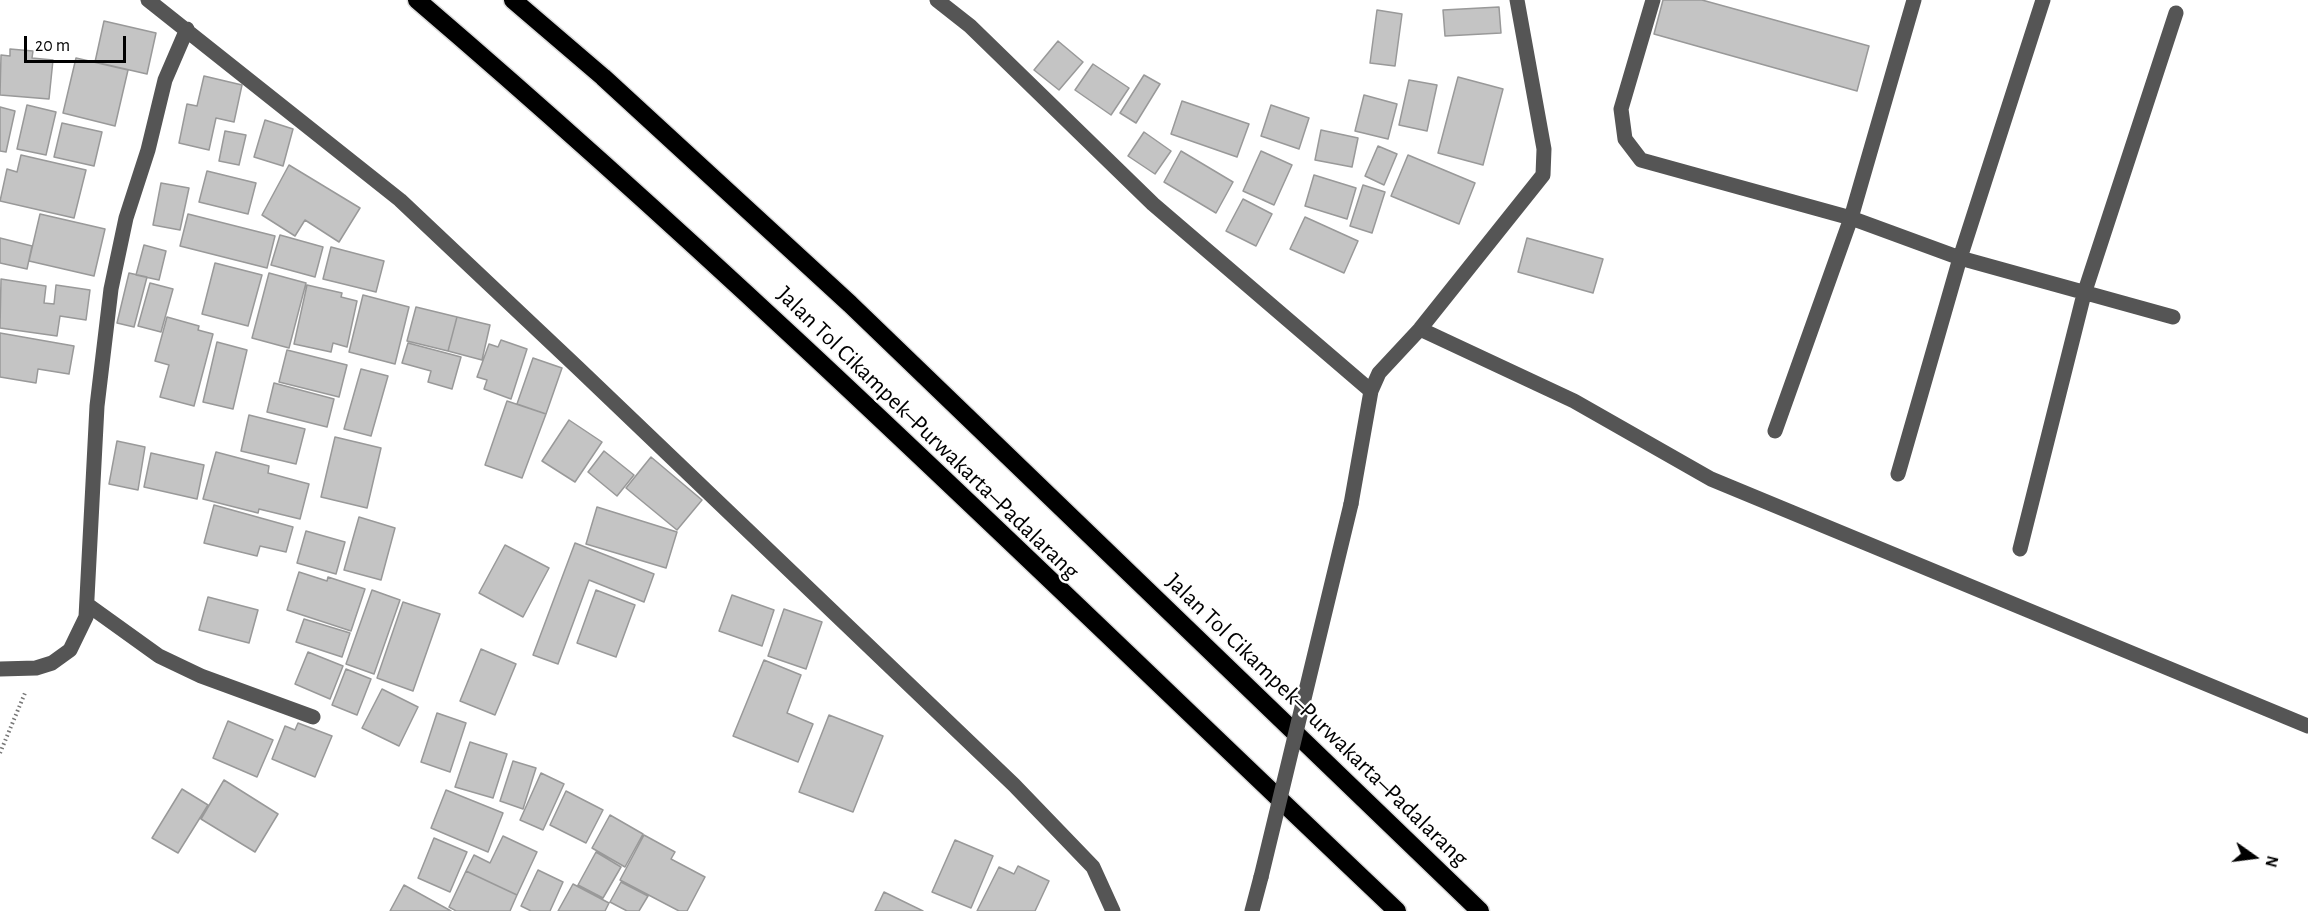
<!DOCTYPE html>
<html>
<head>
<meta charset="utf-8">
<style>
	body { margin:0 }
	#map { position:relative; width:2308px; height:911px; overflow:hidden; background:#fff; font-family:"Alegreya Sans",sans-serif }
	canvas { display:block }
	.north { position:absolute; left:2224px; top:827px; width:60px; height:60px; -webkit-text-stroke:4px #fff; paint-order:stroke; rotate:104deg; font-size:16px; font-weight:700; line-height:24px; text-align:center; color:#000 }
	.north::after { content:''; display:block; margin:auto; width:21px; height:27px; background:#000; clip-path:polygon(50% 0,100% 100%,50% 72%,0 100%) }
	.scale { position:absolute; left:24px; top:36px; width:102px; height:27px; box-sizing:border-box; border:3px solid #000; border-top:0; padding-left:8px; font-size:18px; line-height:21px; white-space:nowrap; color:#000; -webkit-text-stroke:4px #fff; paint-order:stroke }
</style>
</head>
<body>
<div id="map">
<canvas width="2308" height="911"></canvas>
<div class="north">N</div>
<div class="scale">20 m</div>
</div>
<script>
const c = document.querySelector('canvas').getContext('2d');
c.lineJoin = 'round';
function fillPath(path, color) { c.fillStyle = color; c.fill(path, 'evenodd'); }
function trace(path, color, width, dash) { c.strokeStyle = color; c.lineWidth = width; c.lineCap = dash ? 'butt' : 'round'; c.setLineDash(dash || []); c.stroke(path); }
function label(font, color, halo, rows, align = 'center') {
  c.font = font + ' "Alegreya Sans",sans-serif'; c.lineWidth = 4.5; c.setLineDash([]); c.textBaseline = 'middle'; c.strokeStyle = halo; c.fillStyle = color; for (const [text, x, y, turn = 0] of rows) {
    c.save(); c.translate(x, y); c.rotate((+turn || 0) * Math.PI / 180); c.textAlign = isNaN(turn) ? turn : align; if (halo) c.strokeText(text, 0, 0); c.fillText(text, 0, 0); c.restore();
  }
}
const building = new Path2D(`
	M1663,0H1702L1869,46L1857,91L1654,34Z
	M1499,7L1501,33L1445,36L1443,10Z
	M1377,10L1402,14L1395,66L1370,63Z
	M104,21L156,33L147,74L95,62Z
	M1058,41L1083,62L1059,90L1034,70Z
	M10,49L33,51L32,58L53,60L49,99L0,95L1,55L10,56Z
	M76,58L128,70L115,126L63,113Z
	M1093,64L1129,88L1111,115L1075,90Z
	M1144,75L1160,84L1136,123L1120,113Z
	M204,76L242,85L234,122L216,118L209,150L179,143L187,104L197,106Z
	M1458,77L1503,89L1483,165L1438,153Z
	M1409,80L1437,85L1427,131L1399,125Z
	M1364,95L1397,104L1388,139L1355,131Z
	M1182,101L1249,124L1237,157L1171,134Z
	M27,105L56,112L46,155L17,149Z
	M1271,105L1309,118L1299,149L1261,136Z
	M0,107L15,111L6,152L0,151Z
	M265,120L293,129L283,166L254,157Z
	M62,123L102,132L94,166L54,157Z
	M1321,130L1358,138L1352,167L1315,160Z
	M225,131L246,135L239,165L219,161Z
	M1144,132L1171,151L1155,174L1128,156Z
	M1378,146L1397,154L1384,185L1365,176Z
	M1181,151L1233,182L1216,213L1164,182Z
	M1261,151L1292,165L1274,205L1243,191Z
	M21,155L86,170L74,218L0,201L7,169L17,172Z
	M1408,155L1475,183L1459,224L1391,196Z
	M289,165L360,208L339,242L305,220L295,236L262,215Z
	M207,171L256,183L248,214L199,202Z
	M1314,175L1356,188L1347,219L1305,206Z
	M161,183L189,188L180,230L153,225Z
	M1363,185L1385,192L1372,233L1350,226Z
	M1243,199L1272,214L1256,246L1226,231Z
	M40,214L105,229L94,276L29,261Z
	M188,214L275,236L267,268L180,246Z
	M1305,217L1358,241L1344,273L1290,249Z
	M280,235L323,247L315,277L271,265Z
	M0,238L32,246L27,269L0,263Z
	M1527,238L1603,259L1593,293L1518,272Z
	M144,245L166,251L159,280L136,275Z
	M331,247L384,261L376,292L323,279Z
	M215,263L262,275L248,326L202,314Z
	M129,273L147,277L134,327L117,323Z
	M269,273L306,283L289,348L252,338Z
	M1,279L46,286L44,303L54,304L56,285L90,290L86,320L60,316L57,336L0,328Z
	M150,283L173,289L161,332L138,326Z
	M307,285L342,293L341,297L357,301L347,347L333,343L331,352L294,344Z
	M363,295L409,307L395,364L349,352Z
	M416,307L457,317L448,351L407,341Z
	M167,317L199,326L198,330L213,334L194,406L160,397L169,365L155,361Z
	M457,317L490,325L482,360L448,351Z
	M0,333L74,346L69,374L38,369L36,383L0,377Z
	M501,340L527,349L511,399L484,389L487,380L477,377L489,344L498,347Z
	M217,342L247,350L233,409L203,402Z
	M408,343L461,357L452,389L428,382L431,371L402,363Z
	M287,350L347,365L339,397L279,382Z
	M533,358L562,368L546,414L517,404Z
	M361,369L388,376L371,436L344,429Z
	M274,383L334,399L327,427L267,412Z
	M507,401L546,414L522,478L485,465Z
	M249,415L305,429L296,464L241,451Z
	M569,420L602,442L575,482L542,461Z
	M335,437L381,448L367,508L321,497Z
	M117,441L145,447L138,490L109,484Z
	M604,451L634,475L617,496L588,472Z
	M216,452L269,466L268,473L309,484L300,519L259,509L258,513L203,499Z
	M151,453L204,465L197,499L144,487Z
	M651,457L702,500L677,530L626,488Z
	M214,505L293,527L286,552L260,546L257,556L204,543Z
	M597,507L677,532L666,568L586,544Z
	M359,517L395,528L381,580L344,570Z
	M306,531L345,542L336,574L297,563Z
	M575,543L654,574L644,602L589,580L558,664L533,655Z
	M505,545L549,568L523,617L479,593Z
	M299,572L327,581L328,577L365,589L351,631L287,610Z
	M372,590L400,600L374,674L346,664Z
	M596,590L635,605L616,657L577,643Z
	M732,595L774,610L762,646L719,631Z
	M208,597L258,610L249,643L199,630Z
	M403,602L440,614L413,691L377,678Z
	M784,609L822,622L806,669L768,656Z
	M304,619L350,633L342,657L296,642Z
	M481,649L516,664L495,715L460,701Z
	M308,652L343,666L330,699L295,684Z
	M764,660L801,675L787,713L813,724L798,762L733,736Z
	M346,669L371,679L357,715L332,705Z
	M382,689L418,707L399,746L362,728Z
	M437,713L466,723L450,772L421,762Z
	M829,715L883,736L853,812L799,792Z
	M228,721L273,740L257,777L213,758Z
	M298,723L332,736L315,777L272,759L285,726L295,730Z
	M470,742L507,754L493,798L455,787Z
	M513,761L536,768L523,809L500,801Z
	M541,773L564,784L543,830L520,820Z
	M224,780L278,814L255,852L201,819Z
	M182,789L208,805L178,853L152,838Z
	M446,790L503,813L488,852L431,828Z
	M566,791L603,810L586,843L550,825Z
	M610,815L643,834L625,867L592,848Z
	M644,835L675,852L671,859L705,877L687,911H679L620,880Z
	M503,836L537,852L517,895L466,871L474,855L490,863Z
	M434,838L467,852L450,892L418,878Z
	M955,840L993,856L971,908L932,892Z
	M596,852L621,867L603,898L578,885Z
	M1018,866L1049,881L1035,911H977L999,867L1014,874Z
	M538,870L563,882L550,911H531L521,906Z
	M466,871L517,895L510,911H456L449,907Z
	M621,882L648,896L639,911H627L610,902Z
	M573,884L609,903L605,911H558Z
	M404,885L451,911H390Z
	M884,892L923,911H875Z`);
fillPath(building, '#c4c4c4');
trace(building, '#999', 1.5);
const highway = new Path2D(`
	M417,0C756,290 1073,604 1397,911
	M513,0L603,77L850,304L1480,911`);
trace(highway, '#dbdbdb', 21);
trace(new Path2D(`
	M0,753L25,693`), '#777', 4, [1.5, 3]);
trace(new Path2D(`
	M148,0L400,200L578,368L1014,785L1093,867L1113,911
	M937,0L970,26L1153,204L1371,391
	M1653,0L1621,109L1625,139L1641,160L1851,218L1960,258L2173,317
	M1420,329L1574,401L1711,479L2308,726
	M1775,431L1851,218L1914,0
	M1898,474L1960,258L2043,0
	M1351,504L1371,391L1379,373L1420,329L1543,175L1544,149L1517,0
	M2020,549L2084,294L2176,13
	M88,605L159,656L201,676L313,717
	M0,669L36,668L52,663L70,650L86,617L97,406L111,289L126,218L148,150L165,80L187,29
	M1252,911L1261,877`), '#555', 15);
trace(highway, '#000', 18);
trace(new Path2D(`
	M1261,877L1351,504`), '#555', 15);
label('24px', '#000', '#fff', [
	["Jalan Tol Cikampek–Purwakarta–Padalarang",928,433,44],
	["Jalan Tol Cikampek–Purwakarta–Padalarang",1317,720,44]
]);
</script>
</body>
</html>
